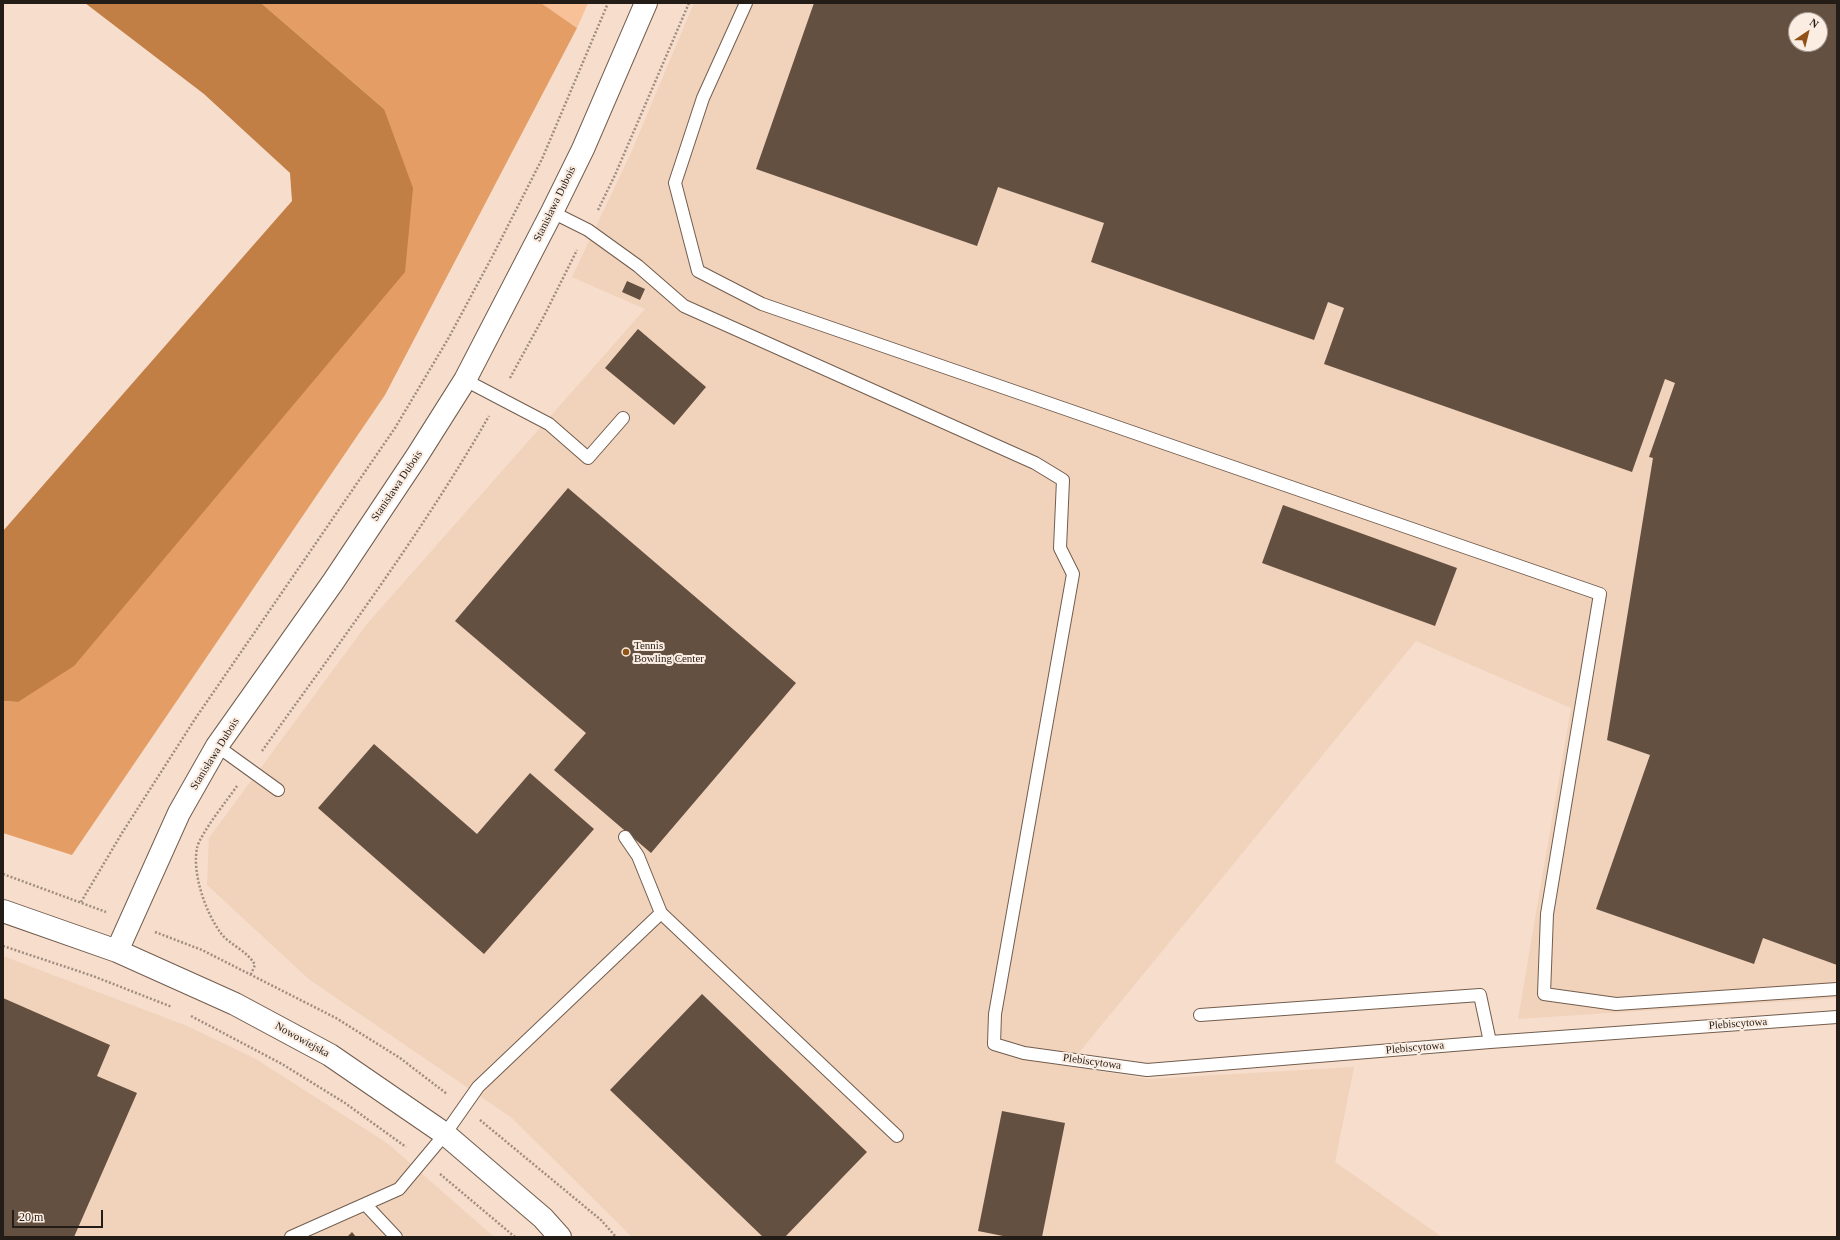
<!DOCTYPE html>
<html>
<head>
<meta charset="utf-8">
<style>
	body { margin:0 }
	#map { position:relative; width:1840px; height:1240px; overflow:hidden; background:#f6ddcc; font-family:"Times New Roman",serif }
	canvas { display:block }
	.frame { position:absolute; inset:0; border:4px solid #241c16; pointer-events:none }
	.north { position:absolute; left:1788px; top:12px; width:40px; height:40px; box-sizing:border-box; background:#fbede2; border:1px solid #a59990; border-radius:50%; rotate:35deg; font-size:11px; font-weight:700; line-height:16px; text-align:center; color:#241c16 }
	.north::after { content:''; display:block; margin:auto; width:14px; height:18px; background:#905216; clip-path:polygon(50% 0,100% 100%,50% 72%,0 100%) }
	.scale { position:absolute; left:12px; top:1210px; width:91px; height:18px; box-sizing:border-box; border:2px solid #241c16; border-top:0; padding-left:5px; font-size:12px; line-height:14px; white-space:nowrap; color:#241c16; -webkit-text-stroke:3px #fbede2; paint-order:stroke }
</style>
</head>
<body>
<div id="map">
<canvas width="1840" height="1240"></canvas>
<div class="frame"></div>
<div class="north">N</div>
<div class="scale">20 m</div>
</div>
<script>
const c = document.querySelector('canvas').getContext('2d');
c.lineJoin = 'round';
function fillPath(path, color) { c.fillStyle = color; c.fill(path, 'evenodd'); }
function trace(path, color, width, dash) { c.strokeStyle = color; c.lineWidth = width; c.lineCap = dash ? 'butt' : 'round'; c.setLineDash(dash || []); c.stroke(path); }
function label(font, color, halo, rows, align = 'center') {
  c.font = font + ' "Times New Roman",serif'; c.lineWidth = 4; c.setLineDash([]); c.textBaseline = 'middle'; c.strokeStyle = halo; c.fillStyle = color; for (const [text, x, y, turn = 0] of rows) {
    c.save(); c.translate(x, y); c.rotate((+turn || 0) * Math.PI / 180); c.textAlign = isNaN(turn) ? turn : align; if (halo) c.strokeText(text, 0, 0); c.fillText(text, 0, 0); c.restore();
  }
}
fillPath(new Path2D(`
	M694,3H1837V998L1518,1019L1571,708L1416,641L1068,1066L1149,1079L1354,1067L1335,1162L1442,1237H632L512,1118L310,980L207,885L209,838L367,624L645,309L572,277L631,153ZM1796,20H1820V44H1796Z
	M3,956L187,1026L254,1058L387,1143L494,1237H3Z`), '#f1d2bb');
fillPath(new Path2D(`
	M541,3H588L577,28Z`), '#f8c197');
fillPath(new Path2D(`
	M261,3H541L577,28L385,395L72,855L3,833V701L18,702L384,109Z`), '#e49e65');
fillPath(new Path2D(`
	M85,3H261L384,109L413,188L405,272L74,666L18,702L3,701V531L292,201L290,173L204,94Z`), '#c17e45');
fillPath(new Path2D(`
	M814,3H1837V965L1763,938L1754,964L1596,909L1650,755L1607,740L1653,458L1649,457L1675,383L1665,379L1632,472L1324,364L1344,308L1328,302L1314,340L1091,262L1104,223L998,187L977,246L756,169ZM1796,20H1820V44H1796Z
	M627,281L645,289L640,300L622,292Z
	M638,329L706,387L674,425L605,368Z
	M568,488L796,683L651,853L554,770L586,733L455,621Z
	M1283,505L1457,568L1435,626L1262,563Z
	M374,744L477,834L530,773L594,829L484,954L318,808Z
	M702,994L867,1152L785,1237H763L610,1090Z
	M3,998L110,1045L97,1076L137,1093L74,1237H3Z
	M1002,1111L1065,1123L1042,1237H1008L978,1231Z
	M352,1232L356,1237H347Z`), '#645041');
const service = new Path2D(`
	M746,3L703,98L675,183L698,271L762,304L1600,594L1547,914L1544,994L1616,1004L1837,989
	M552,212L588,230L638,266L684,306L1035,463L1063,480L1060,548L1073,574L995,1014L994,1044L1024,1053L1147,1070L1490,1042L1837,1017
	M465,380L549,424L588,458L623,418
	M217,746L278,790
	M625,837L638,856L661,913
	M1200,1015L1480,995L1490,1042
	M365,1204L396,1237
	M291,1237L399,1189L445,1134L478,1087L661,913L897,1136`);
const minor = new Path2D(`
	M3,911L117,951L235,1004L330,1055L445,1134L543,1218L560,1237
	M117,951L179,813L217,746L333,582L417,456L465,380L552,212L583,149L646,3`);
trace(service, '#725d4e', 14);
trace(minor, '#725d4e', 24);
trace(new Path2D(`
	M598,210L615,175L689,3
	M510,378L544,316L577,250
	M262,751C340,642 422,533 489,416
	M237,786C228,799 200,834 197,848C192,873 205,911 220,932C229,945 247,950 255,965L251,974
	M3,874L106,912
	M81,902L122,833L195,719L395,428L448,339L492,257L542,159L608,3
	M155,932L202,950L336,1018L400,1058L447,1094
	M3,946L93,976L172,1007
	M191,1016L282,1064L345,1103L406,1147
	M480,1120L601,1220L616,1237
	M440,1174L515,1237`), '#9f8d80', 2.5, [2, 2]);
trace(service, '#fff', 12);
trace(minor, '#fff', 22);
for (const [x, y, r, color] of [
	[626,652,4,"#905216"]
]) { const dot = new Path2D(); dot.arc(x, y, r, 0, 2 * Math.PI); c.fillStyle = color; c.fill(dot); trace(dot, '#fbede2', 1.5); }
label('11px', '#241c16', '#fbede2', [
	["Stanisława Dubois",555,204,-64],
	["Stanisława Dubois",397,486,-56],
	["Stanisława Dubois",215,754,-58],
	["Plebiscytowa",1738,1024,-4],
	["Nowowiejska",302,1040,29],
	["Plebiscytowa",1415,1048,-5],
	["Plebiscytowa",1092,1062,8]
]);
label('11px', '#241c16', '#fbede2', [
	["Tennis",634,646],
	["Bowling Center",634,659]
], 'left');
</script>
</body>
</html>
